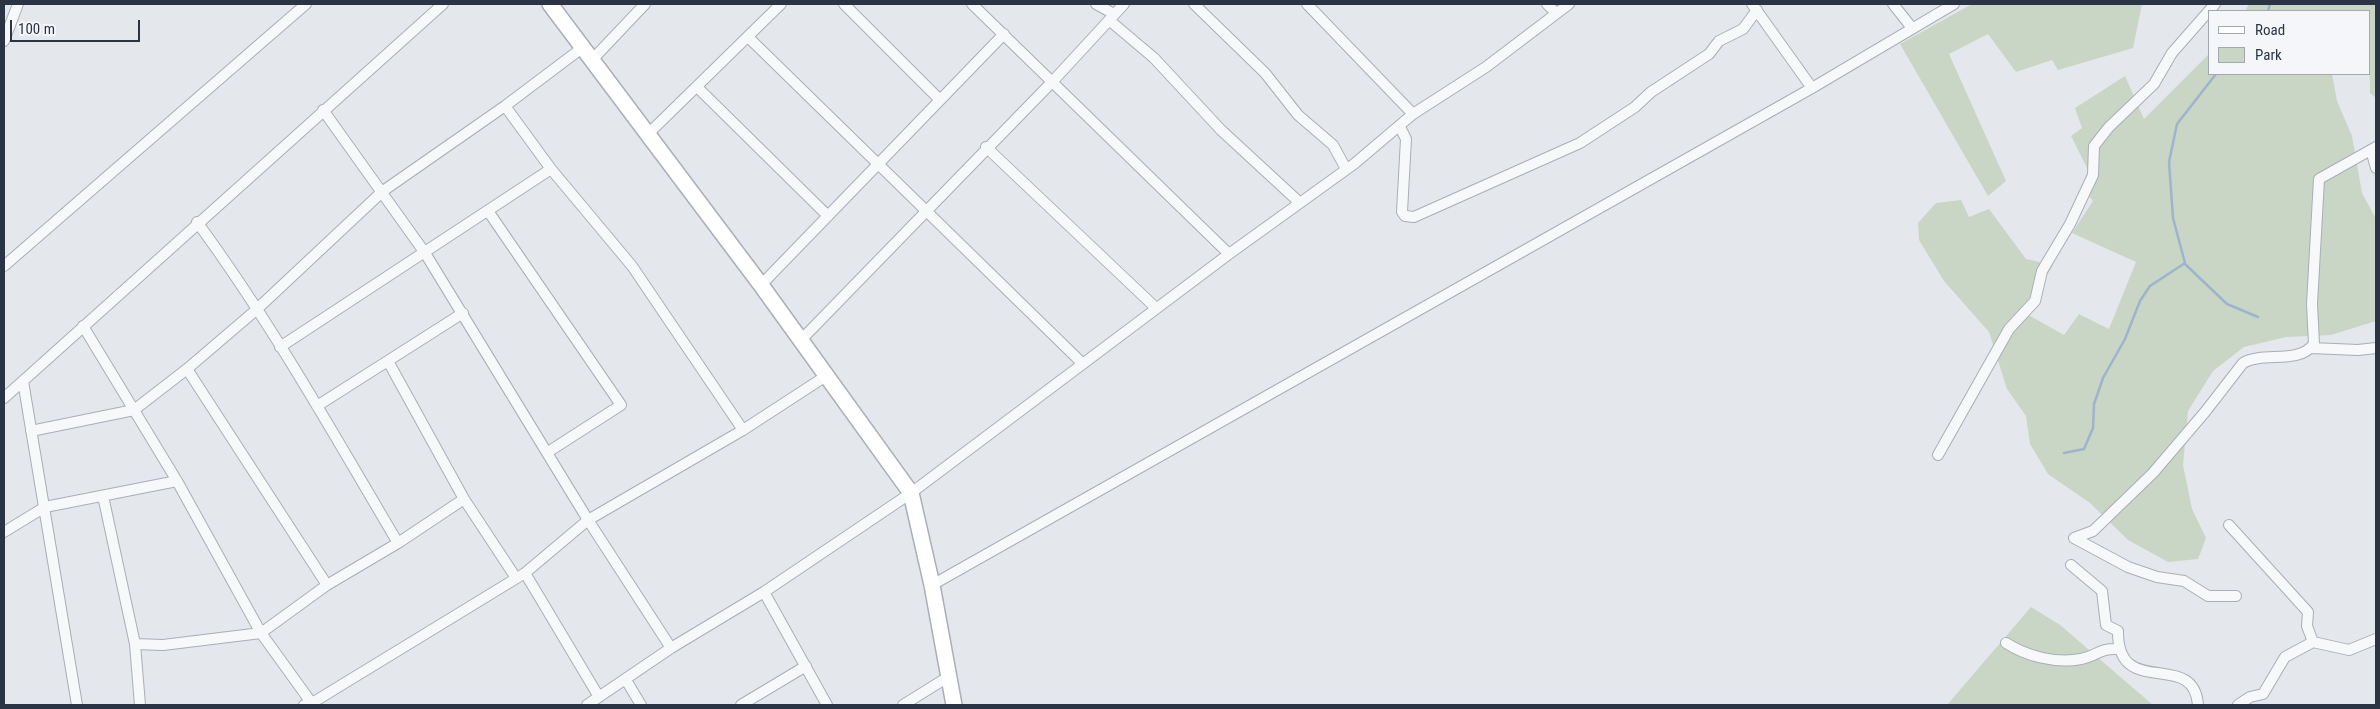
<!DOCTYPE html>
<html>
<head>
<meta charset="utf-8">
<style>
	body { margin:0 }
	#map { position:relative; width:2380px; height:709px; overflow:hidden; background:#e4e7ec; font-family:"Roboto Condensed",sans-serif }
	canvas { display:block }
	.frame { position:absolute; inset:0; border:5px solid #2b3445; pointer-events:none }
	.legend { position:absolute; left:2208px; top:10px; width:162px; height:65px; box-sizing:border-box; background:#f4f6f9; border:1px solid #a4a8b1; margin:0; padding:6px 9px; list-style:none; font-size:15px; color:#2b3445 }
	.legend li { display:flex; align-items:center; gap:10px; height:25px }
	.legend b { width:25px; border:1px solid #a4a8b1 }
	.scale { position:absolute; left:10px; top:20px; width:130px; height:22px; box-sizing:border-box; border:2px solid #2b3445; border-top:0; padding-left:6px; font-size:15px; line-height:18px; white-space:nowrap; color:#2b3445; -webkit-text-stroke:4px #f4f6f9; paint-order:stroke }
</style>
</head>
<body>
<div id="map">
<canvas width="2380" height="709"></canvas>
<div class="frame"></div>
<ul class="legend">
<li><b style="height:6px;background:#fff"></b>Road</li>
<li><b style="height:14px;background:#c9d6c5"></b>Park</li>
</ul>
<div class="scale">100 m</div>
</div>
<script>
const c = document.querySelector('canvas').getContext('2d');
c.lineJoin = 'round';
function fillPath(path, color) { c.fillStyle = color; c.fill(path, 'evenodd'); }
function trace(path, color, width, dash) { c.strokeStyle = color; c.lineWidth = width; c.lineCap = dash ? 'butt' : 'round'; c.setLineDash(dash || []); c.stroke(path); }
fillPath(new Path2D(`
	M1972,4H2142L2133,48L2058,70L2052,60L2016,72L1988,34L1949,54L2006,181L1988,196L1900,44Z
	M2249,4H2376V98L2370,93L2369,11H2245Z
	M2209,54V74H2332L2337,101L2352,136L2362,193L2376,219V321L2331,335L2286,337L2244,347L2213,371L2188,411L2183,465L2192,509L2206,538L2198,559L2168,562L2128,540L2090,503L2048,474L2030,444L2026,416L2007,389L1989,332L1944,281L1919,240L1918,223L1936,203L1961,200L1969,217L1989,209L2026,259L2053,265L2025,313L2064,335L2079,314L2109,329L2136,262L2072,233L2093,201L2081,186L2091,176L2071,136L2082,128L2075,108L2125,76L2144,119Z
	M2031,607L2060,625L2153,705H1947Z`), '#c9d6c5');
trace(new Path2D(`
	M2268,11L2270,4
	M2185,264L2227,304L2258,317
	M2064,453L2084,449L2093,428L2094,404L2103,378L2125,339L2140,301L2150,286L2185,263L2173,218L2169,162L2177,124L2216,74`), '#9fb4cc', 2.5);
const street = new Path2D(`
	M844,4L939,99
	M972,4L1229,254
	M1096,4L1114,14
	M1194,4L1265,73L1298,115L1333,145L1346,169
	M1307,4L1413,114
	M1547,4L1556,13
	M1752,4L1812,88
	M1893,4L1912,28
	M1109,20L1154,58L1221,130L1299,202
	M749,38L1082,363
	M4,41L18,4
	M591,61L645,4
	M697,87L828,216
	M505,106L551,169L632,266L743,430
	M323,110L425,253L588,520L671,648
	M1400,127L1406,139L1402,212L1405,216L1414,217L1580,143L1635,107L1651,92L1709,54L1719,41L1743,29L1757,10
	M647,135L781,4
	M986,147L1156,308
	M2371,150L2376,168
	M488,211L621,405L548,452
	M197,222C272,324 334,435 398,543
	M4,266L306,4
	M761,285L1004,34
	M83,326L177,481L261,633L313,705
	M801,340L1053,81L1124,4
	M280,347L551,169
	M2311,348L2358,350L2376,348
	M389,363L464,499L516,578
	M187,369L327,585
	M23,381L77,705
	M4,398L443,4
	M317,406L463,313
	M31,431L134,410L187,369L256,310L383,191L505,106L582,48
	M1938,455L2009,329L2035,301L2042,271L2070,224L2093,175L2094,146L2109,127L2154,84L2172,53L2215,4
	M103,496L135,644L140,705
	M2229,525L2308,612L2307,626L2313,642
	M4,532L45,507L177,481
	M2074,538L2093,531L2153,473L2205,412L2243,363C2264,351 2298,365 2314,344L2312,304L2319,179L2376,147
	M2074,538L2128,567L2157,577L2184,581L2208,596H2236
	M2071,565L2102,591L2106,625L2118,631C2117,701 2194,648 2198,705
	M525,573L599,697
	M932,585L1812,88L1954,4
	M764,592L827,705
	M2006,643C2026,656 2056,664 2081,659C2097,656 2099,648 2118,649
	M135,644L163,645L261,633L327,585L398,543L464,499
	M626,680L641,705
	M304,705L312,703L525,573L588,520L743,430L826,376
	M587,705L671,648L764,592L911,493L1229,254L1354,164L1413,114L1486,67L1569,4
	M741,705L806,666
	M903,705L948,677
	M2238,705L2250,697L2263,694L2285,657L2313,642L2349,650L2376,639`);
const secondary = new Path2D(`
	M550,4L761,285L911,493L932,585L954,705`);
trace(street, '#a9aeb7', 12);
trace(secondary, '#a9aeb7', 18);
trace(street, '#f7f8fa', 10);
trace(secondary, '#fff', 15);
</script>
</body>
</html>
